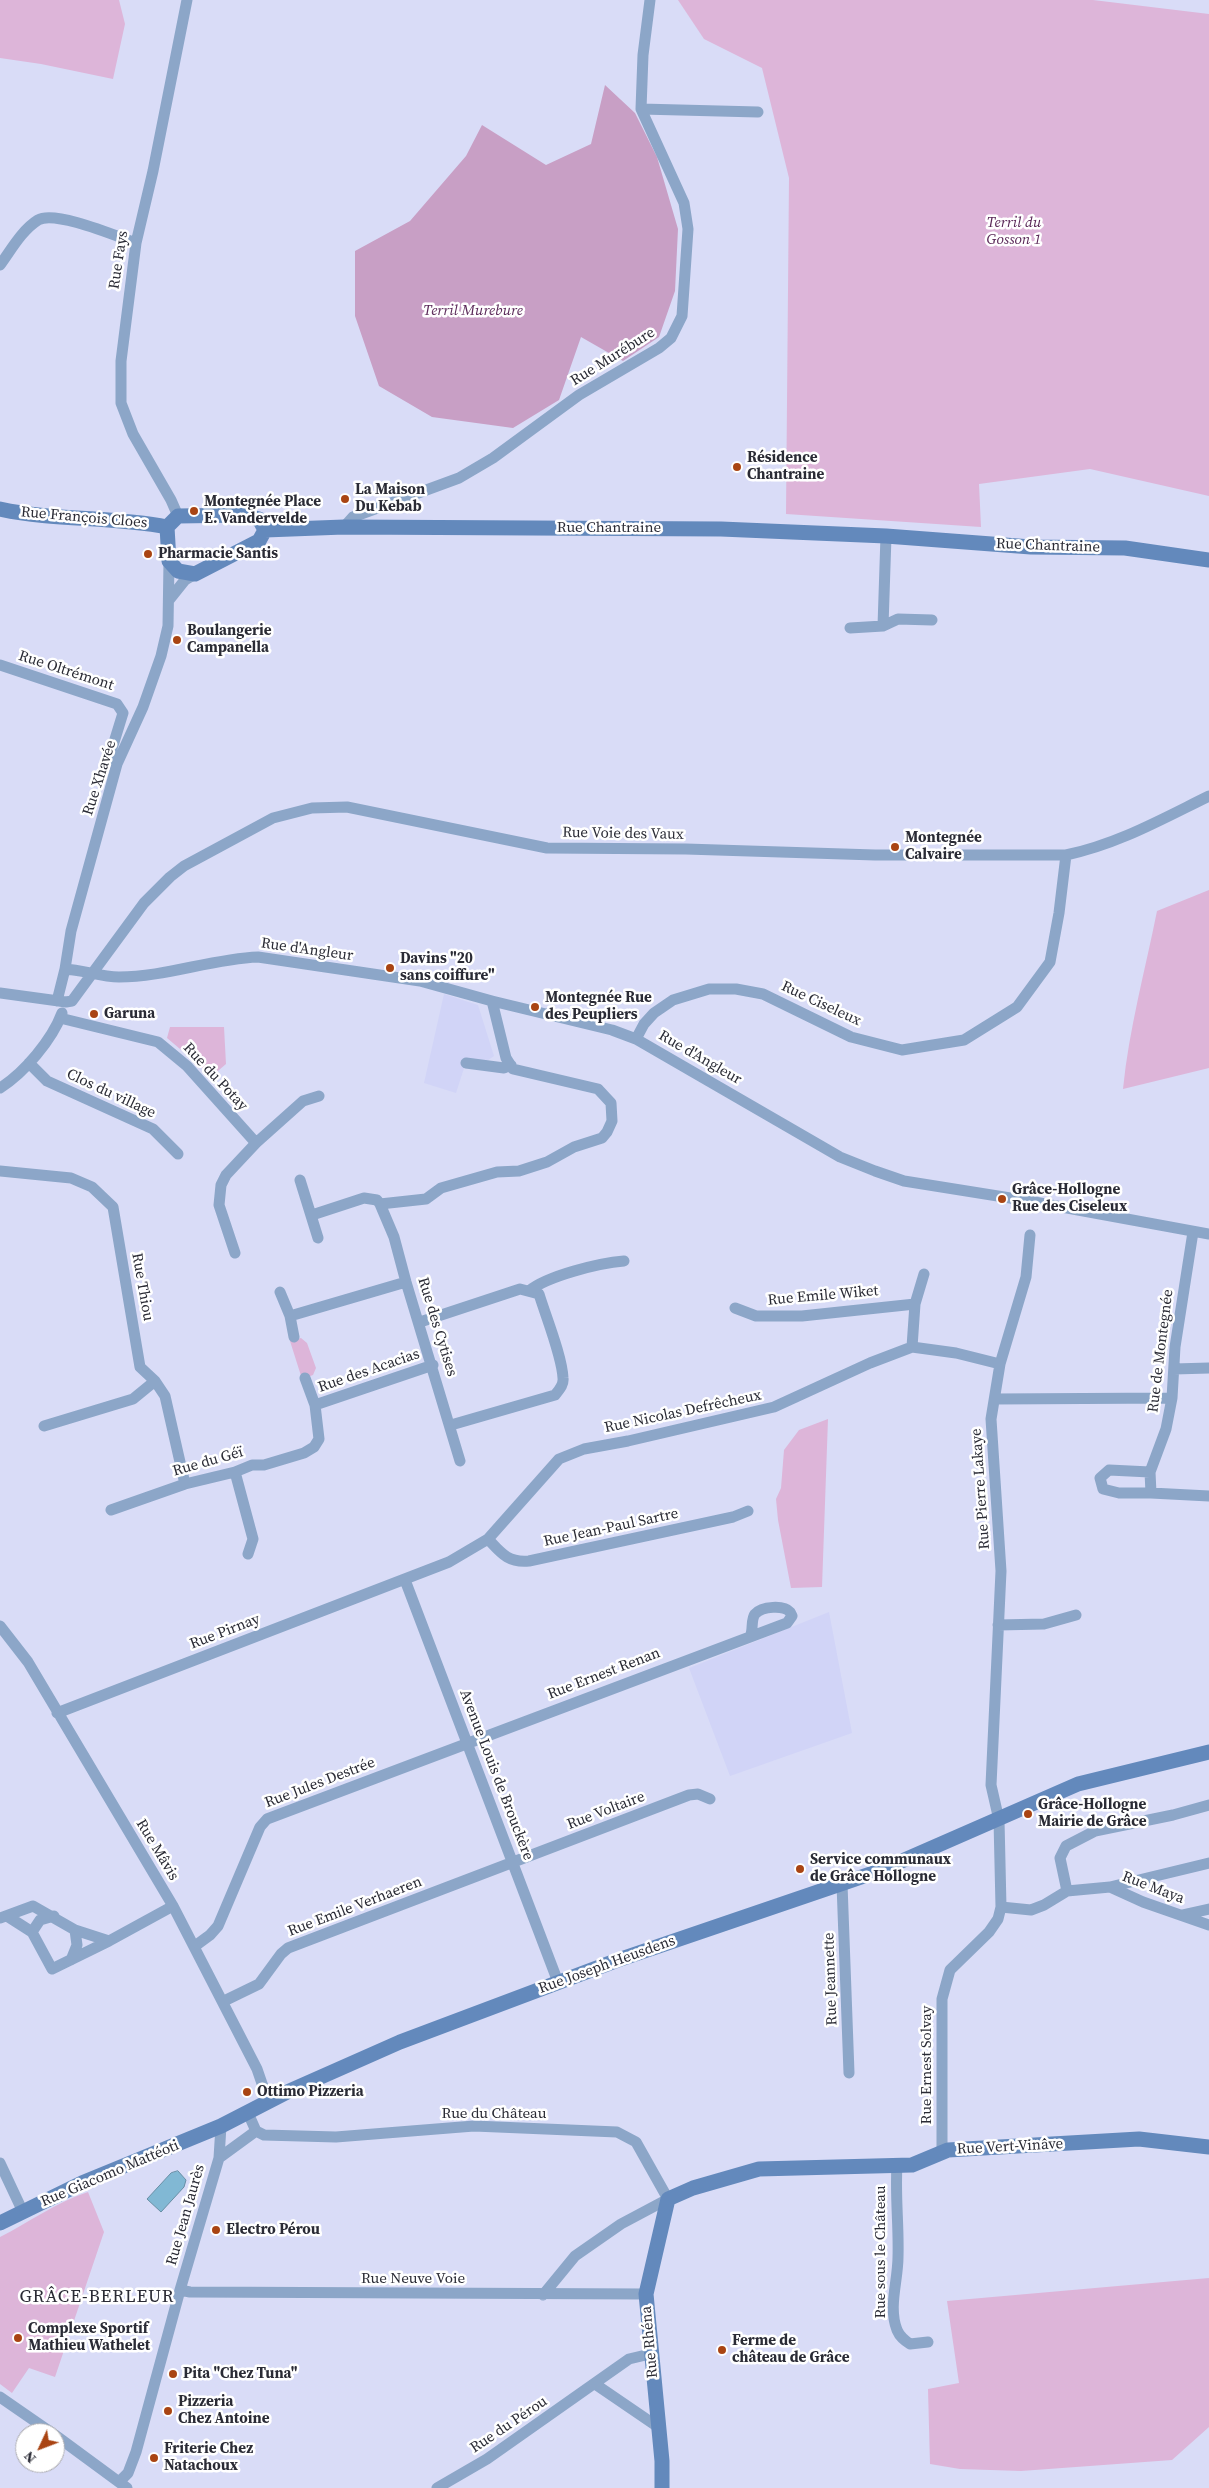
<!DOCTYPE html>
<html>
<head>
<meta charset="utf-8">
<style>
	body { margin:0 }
	#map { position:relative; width:1209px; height:2488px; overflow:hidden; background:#d9dcf7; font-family:"Source Serif 4",serif }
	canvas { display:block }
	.north { position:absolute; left:15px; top:2423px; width:50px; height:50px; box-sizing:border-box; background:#fff; border:1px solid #aaaaae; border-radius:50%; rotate:227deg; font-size:14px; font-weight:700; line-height:20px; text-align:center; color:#2a2b35 }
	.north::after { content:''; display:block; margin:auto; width:18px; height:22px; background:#a94413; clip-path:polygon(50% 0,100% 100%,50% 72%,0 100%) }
</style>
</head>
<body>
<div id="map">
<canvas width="1209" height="2488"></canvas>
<div class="north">N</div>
</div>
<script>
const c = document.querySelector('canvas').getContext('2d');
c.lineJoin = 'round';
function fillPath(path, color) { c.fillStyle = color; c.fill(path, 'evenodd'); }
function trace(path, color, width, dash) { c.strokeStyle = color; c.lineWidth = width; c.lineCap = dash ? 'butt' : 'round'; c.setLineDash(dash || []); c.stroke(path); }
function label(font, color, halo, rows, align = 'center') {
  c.font = font + ' "Source Serif 4",serif'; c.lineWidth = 5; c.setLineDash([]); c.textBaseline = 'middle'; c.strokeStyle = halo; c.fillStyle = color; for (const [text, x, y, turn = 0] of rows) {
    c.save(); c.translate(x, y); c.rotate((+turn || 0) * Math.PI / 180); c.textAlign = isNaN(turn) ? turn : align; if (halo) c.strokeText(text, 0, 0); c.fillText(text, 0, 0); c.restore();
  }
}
fillPath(new Path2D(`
	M444,994L478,1005L494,1056L484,1063L467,1059L456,1093L424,1083Z
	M829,1612L852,1733L730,1776L689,1668Z`), '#d1d4f7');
fillPath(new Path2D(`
	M0,0H119L125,24L113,79L41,64L0,58Z
	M678,0H1093L1209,14V496L1090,469L979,484L981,527L786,514L789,178L762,68L704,39Z
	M1209,890V1068L1123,1089C1129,1029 1145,971 1157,911Z
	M170,1027H224L226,1064L212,1076L167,1038Z
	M301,1338L307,1343L316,1368L313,1375L302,1379L290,1341Z
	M828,1419L822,1587L791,1588L778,1520L776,1499L781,1488L784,1450L799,1430Z
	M88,2192L104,2232L55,2377L29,2368L12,2393L0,2384V2237C30,2222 56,2202 88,2192Z
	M1209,2278V2427L1172,2460L1021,2471L960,2469L930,2464L928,2389L959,2383L947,2301Z`), '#ddb5d9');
fillPath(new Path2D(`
	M605,85L635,113L657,157L678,229L675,291L659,337L623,361L581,337L559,400L513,428L432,417L379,386L355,316V251L410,221L466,156L482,125L546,165L591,144Z`), '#c89fc5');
const water = new Path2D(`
	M178,2171L186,2180L184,2187L161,2212L147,2199L171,2173Z`);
fillPath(water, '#81b8d4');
trace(water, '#678ea4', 1);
trace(new Path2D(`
	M641,109L758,112
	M0,265C11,250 22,230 38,220C55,210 116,236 136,243
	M178,516L171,500L133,434L121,403V361L136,243L153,171L187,0
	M344,527L353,517L459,478L493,458L579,395L659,348L671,338L682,316L688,229L684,203L641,109L643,55L650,0
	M169,600L185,580L195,574
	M883,626L898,619L932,620
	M850,628L883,626L886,536
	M0,665L117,704L123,713L111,752L117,764
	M65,969C83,970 101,977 119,977C165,977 211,959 258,957L420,981L492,1001L612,1030L636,1039L840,1157L875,1171L904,1181L1029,1201L1209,1234
	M0,993L66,1002L72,1001L144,903L170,877L184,866L273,818L312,808L347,807L547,848L686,849L875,855H1066C1118,844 1162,819 1209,796
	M57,1001L65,969L71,931L117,764L143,707L161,656L168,626L169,561
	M60,1018L158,1042L187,1066L256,1143
	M636,1039L644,1024L654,1013L673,1000L709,989H736L763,994L851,1037L902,1050L964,1040L1017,1007L1050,962L1059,913L1066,855
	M29,1063L47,1081L153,1129L178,1154
	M466,1063L504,1068L511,1065
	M0,1088C24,1073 52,1040 62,1013
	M0,1171L71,1178L92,1187L113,1207L140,1367L155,1381L165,1396L185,1484
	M300,1180L318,1238
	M380,1204L426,1199L441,1188L497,1172L519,1171L547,1162L574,1147L602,1138L607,1132L612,1121L611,1103L598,1089L513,1069L506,1058L492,1001
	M380,1204L394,1237L406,1282L460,1461
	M312,1215L364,1198L377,1200L380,1204
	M235,1253L219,1205L221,1185L226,1175L256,1143L303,1101L319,1096
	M529,1291C547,1276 599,1263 624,1261
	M280,1292L290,1316L294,1337
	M735,1308L756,1316H802L915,1304
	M290,1316L406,1282
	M420,1322L520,1289L539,1294C546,1317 562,1356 563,1378C564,1385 559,1390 555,1395L451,1425
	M912,1347L915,1304L924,1274
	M1174,1369L1209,1368
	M995,1399L1172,1398
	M315,1405L433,1365
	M44,1426L133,1399L155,1381
	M235,1472L253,1539L248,1554
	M1150,1472L1151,1493H1119L1103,1489L1100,1478L1109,1470L1150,1472L1166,1429L1172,1398L1175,1347L1193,1232
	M1151,1493L1209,1496
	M111,1510L185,1484L235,1472L252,1465H264L304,1453L314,1447L319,1439L315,1405L305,1378
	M488,1539C501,1553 508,1563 529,1561L733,1517L748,1511
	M405,1580L558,1982
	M998,1625L1044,1624L1076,1615
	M0,1626L28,1662L173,1906L257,2069L268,2101
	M57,1713L449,1562L488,1539L559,1459L584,1449L628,1441L774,1407L870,1363L912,1347L956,1353L1000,1364
	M842,1884L849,2073
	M1110,1887L1209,1863
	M1067,1891L1060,1858L1066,1846L1095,1831L1173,1815L1209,1805
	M1001,1907L1031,1910L1044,1905L1067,1891L1110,1887L1143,1902L1209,1925
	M1182,1915L1209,1909
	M7,1916L32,1932L52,1969L109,1941
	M0,1918L33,1906L75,1930L109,1941L173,1906
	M32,1932L40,1920L54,1916
	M195,1946L210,1935L218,1926L260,1827L267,1819L787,1623L792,1616L790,1612C784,1605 762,1606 755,1614C751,1619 753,1629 751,1634
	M71,1960L77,1945L75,1930
	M224,2001L259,1984L281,1954L288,1948L689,1795L698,1794L710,1799
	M248,2113L256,2131L264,2135L336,2137L474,2126L617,2132L636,2142L668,2199L621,2224L575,2256L543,2295
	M942,2153V1999L950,1970L989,1932L998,1919L1001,1907L999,1820L991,1785L1001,1571L991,1419L1000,1364L1026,1277L1030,1235
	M219,2158L256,2131
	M0,2163L23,2212
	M897,2165C895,2196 899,2226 898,2257C898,2281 888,2307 897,2330C900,2337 904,2340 910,2344L928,2342
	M180,2290L190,2292L646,2294
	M595,2384L658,2427
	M0,2397L52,2433
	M55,2435L127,2488
	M119,2482L128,2473L136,2452L180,2290L219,2158L221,2126
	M437,2488L487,2459L629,2359L650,2354`), '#8ca6c8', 11);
trace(new Path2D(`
	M0,509C55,521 112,516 167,527
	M243,515L259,519L265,530L259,541L195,574L178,571L169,561L167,527L178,516Z
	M265,530L344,527L721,529L886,536L1031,547L1125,548L1209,560
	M0,2223L82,2183L221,2126L287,2092L400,2042L618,1960L879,1871L1078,1784L1209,1752
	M662,2488V2461L646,2294L668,2199L693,2188L759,2169L912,2165L948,2150L1139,2139L1209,2147`), '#6389bc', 15);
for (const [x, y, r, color] of [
	[737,467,5,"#a94413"],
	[345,499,5,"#a94413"],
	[194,511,5,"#a94413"],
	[148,554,5,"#a94413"],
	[177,640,5,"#a94413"],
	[895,847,5,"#a94413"],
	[390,968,5,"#a94413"],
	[535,1007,5,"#a94413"],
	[94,1014,5,"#a94413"],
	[1002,1199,5,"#a94413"],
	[1028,1814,5,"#a94413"],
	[800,1869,5,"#a94413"],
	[247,2092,5,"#a94413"],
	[216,2230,5,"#a94413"],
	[18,2338,5,"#a94413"],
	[722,2350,5,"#a94413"],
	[173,2374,5,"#a94413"],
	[168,2411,5,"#a94413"],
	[154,2458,5,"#a94413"]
]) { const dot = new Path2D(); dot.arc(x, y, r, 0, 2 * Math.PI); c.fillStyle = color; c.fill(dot); trace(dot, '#fff', 2); }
label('italic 15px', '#5a2858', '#fff', [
	["Terril du",1014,223],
	["Gosson 1",1014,240],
	["Terril Murebure",473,311]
]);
label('15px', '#2a2b35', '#fff', [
	["Rue Fays",119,260,-81],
	["Rue Murébure",613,357,-32],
	["Rue François Cloes",84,518,5],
	["Rue Chantraine",609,528],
	["Rue Chantraine",1048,546,2],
	["Rue Oltrémont",66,671,18],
	["Rue Xhavée",100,778,-72],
	["Rue Voie des Vaux",623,834,1],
	["Rue d'Angleur",307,950,8],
	["Rue Ciseleux",821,1004,25],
	["Rue d'Angleur",700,1058,30],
	["Rue du Potay",215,1077,47],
	["Clos du village",111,1094,25],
	["Rue Thiou",142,1287,80],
	["Rue Emile Wiket",823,1296,-5],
	["Rue des Cytises",437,1327,73],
	["Rue de Montegnée",1161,1351,-83],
	["Rue des Acacias",369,1371,-19],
	["Rue Nicolas Defrêcheux",683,1412,-12],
	["Rue du Géï",208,1462,-16],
	["Rue Pierre Lakaye",981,1489,-94],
	["Rue Jean-Paul Sartre",611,1528,-12],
	["Rue Pirnay",225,1632,-21],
	["Rue Ernest Renan",604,1674,-21],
	["Avenue Louis de Brouckère",496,1775,69],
	["Rue Jules Destrée",320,1783,-21],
	["Rue Voltaire",606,1811,-21],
	["Rue Mâvis",157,1850,59],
	["Rue Maya",1153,1888,21],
	["Rue Emile Verhaeren",355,1907,-21],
	["Rue Joseph Heusdens",607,1965,-20],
	["Rue Jeannette",831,1979,-92],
	["Rue Ernest Solvay",927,2065,-90],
	["Rue du Château",494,2114],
	["Rue Vert-Vinâve",1010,2147,-3],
	["Rue Giacomo Mattéoti",110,2174,-23],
	["Rue Jean Jaurès",186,2215,-74],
	["Rue sous le Château",881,2252,-90],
	["Rue Neuve Voie",413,2279],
	["Rue Rhéna",650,2342,-95],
	["Rue du Pérou",509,2425,-34]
]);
label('bold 15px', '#2a2b35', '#fff', [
	["Résidence",747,458],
	["Chantraine",747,475],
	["La Maison",355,490],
	["Du Kebab",355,507],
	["Montegnée Place",204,502],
	["E. Vandervelde",204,519],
	["Pharmacie Santis",158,554],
	["Boulangerie",187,631],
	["Campanella",187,648],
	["Montegnée",905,838],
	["Calvaire",905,855],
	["Davins \"20",400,959],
	["sans coiffure\"",400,976],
	["Montegnée Rue",545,998],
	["des Peupliers",545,1015],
	["Garuna",104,1014],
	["Grâce-Hollogne",1012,1190],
	["Rue des Ciseleux",1012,1207],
	["Grâce-Hollogne",1038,1805],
	["Mairie de Grâce",1038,1822],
	["Service communaux",810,1860],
	["de Grâce Hollogne",810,1877],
	["Ottimo Pizzeria",257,2092],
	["Electro Pérou",226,2230],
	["Complexe Sportif",28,2329],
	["Mathieu Wathelet",28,2346],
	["Ferme de",732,2341],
	["château de Grâce",732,2358],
	["Pita \"Chez Tuna\"",183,2374],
	["Pizzeria",178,2402],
	["Chez Antoine",178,2419],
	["Friterie Chez",164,2449],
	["Natachoux",164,2466]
], 'left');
c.letterSpacing = '1px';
label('18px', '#2a2b35', '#fff', [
	["GRÂCE-BERLEUR",97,2297]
]);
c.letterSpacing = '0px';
</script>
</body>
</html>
